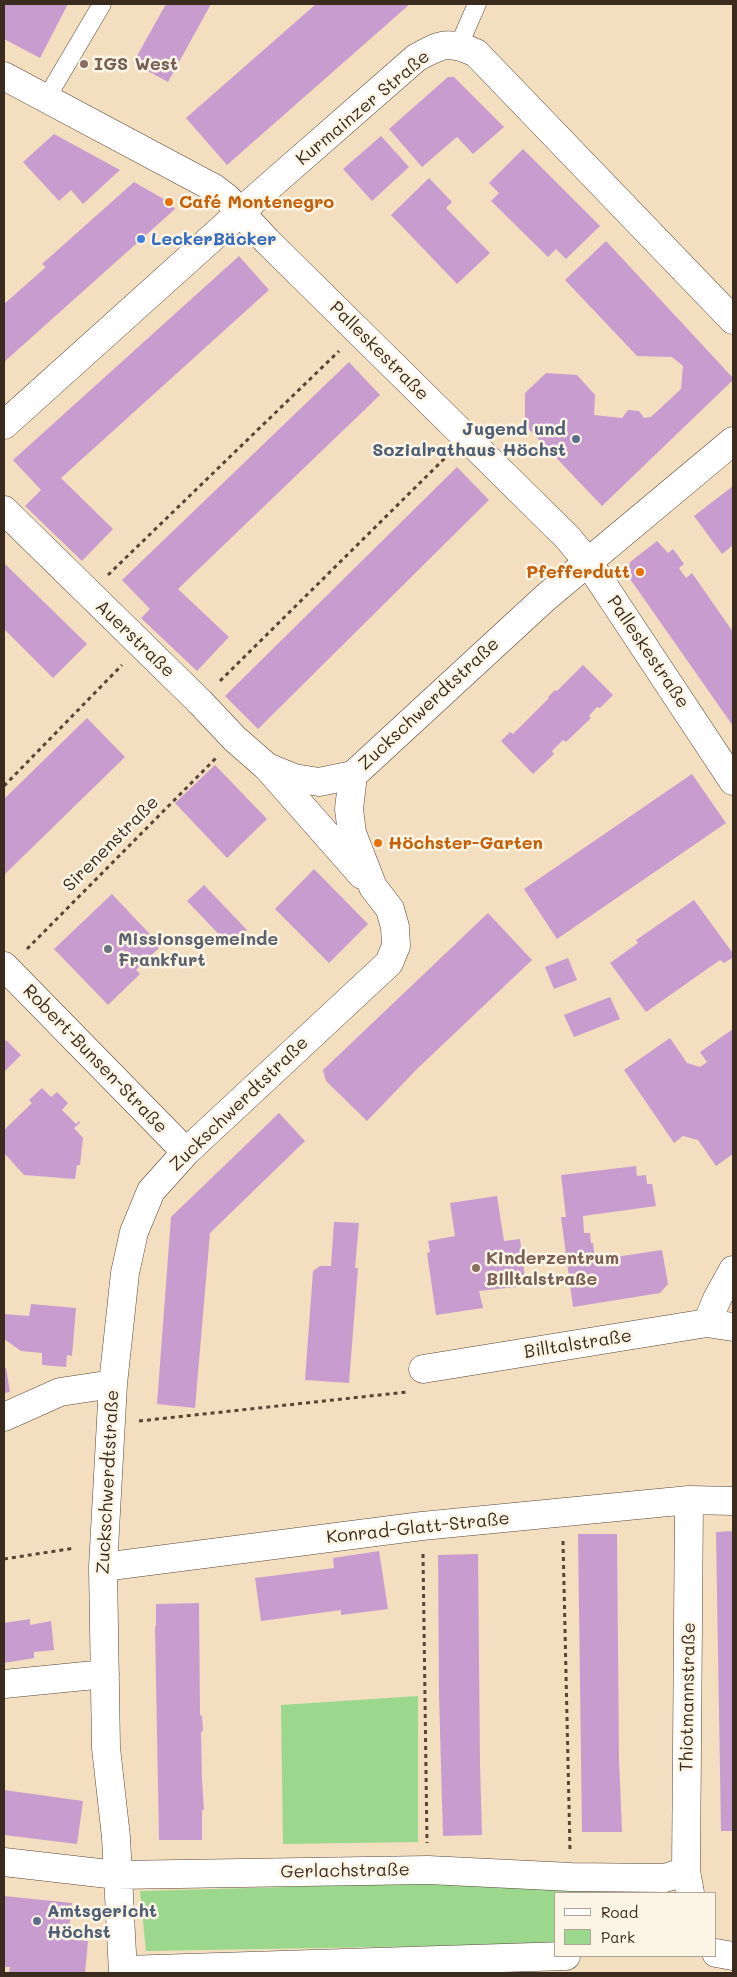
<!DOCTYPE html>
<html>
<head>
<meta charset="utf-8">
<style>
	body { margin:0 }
	#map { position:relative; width:737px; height:1977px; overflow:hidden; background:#f3dfc0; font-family:Mali,sans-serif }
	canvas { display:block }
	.frame { position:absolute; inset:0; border:5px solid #3b2a1e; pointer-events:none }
	.legend { position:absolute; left:554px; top:1892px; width:162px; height:65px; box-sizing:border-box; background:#fcf5e5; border:1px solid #afa495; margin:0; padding:6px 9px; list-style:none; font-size:15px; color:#3b2a1e }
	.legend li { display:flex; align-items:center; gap:10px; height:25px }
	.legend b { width:25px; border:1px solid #afa495 }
</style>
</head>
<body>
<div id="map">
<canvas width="737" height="1977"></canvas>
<div class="frame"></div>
<ul class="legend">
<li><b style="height:6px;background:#fff"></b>Road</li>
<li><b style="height:14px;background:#9bd88d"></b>Park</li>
</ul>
</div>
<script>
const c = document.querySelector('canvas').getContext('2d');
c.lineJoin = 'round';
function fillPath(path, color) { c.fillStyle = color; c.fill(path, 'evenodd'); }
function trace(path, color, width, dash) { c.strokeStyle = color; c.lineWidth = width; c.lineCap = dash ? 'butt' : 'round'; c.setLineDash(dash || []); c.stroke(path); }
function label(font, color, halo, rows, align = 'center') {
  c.font = font + ' Mali,sans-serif'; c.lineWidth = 5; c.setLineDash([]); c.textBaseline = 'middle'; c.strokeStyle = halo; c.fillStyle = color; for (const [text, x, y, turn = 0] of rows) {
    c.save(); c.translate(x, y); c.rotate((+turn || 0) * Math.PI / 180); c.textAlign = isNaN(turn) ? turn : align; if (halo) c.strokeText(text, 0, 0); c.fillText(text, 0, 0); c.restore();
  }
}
fillPath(new Path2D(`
	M418,1696V1842L283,1844L281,1705Z
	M432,1883L645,1891L644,1893H556V1944L146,1951L140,1891Z`), '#9bd88d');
fillPath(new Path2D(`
	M4,4H68L40,58L4,39Z
	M166,4H211L168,82L133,63Z
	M316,4H410L227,165L186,118Z
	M448,77H454L504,127L473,154L457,137L422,167L389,129Z
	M54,134L120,170L83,204L71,190L59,201L23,162Z
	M381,136L409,167L372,201L343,169Z
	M523,149L600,226L566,259L556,249L548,257L491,201L499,193L489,183Z
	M429,178L452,202L446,208L490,253L457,284L391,215Z
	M134,182L169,202L175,209L4,362V304L46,267L42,264Z
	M606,241L733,378V380L602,506L525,425V393L546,373L577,375L595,395L594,415L622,418L628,410L639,411L644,418L651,417L681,389L683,366L672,357L637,356L565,280Z
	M239,256L269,290L61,478L113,529L82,561L25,506L41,490L13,460Z
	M349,362L380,395L178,589L229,637L197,671L141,618L150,609L122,580Z
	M457,467L489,500L258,729L225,696Z
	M733,486V545L722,554L694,516Z
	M657,541L668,553L673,549L684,564L679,568L686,578L692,573L733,632V726L628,576L630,562Z
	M4,563L87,644L53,678L4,629Z
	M583,665L613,695L600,708L597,707L589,716L591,718L566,742L563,740L552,751L554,754L533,774L501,741L510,732L513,734L549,698L548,697L555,690L557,691Z
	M87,718L125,757L4,875V799Z
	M215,765L267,819L227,858L175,803Z
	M692,774L726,823L557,939L524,889Z
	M314,869L368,924L329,963L275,909Z
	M204,885L247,930L230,946L187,901Z
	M112,894L161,946L136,970L140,974L108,1005L54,949Z
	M694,900L732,952V958L724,963L720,960L646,1012L610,963L638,943L636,940Z
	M488,913L532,960L417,1069L367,1121L326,1081L323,1070Z
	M568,958L577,980L554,989L545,967Z
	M610,997L620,1019L574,1037L564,1015Z
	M733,1029V1154L716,1166L698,1140L683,1136L674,1143L624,1070L670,1038L687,1063L700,1067L707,1062L700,1052Z
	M6,1040L21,1055L4,1072V1043Z
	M42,1088L51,1097L57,1092L68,1103L62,1110L76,1124L79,1121L80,1123L74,1128L83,1138L80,1165H77L75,1179L24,1175L4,1153V1130L32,1103L29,1100Z
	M279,1113L305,1141L210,1233L195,1408L157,1404L171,1217Z
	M636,1166L637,1176L646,1175L647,1184H652L656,1206L583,1216L584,1233H590L591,1243H593L595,1260L662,1250L668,1284L660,1293L573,1307L561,1217H566L561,1175Z
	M497,1196L504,1241L520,1239L526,1286L479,1291L483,1308L436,1315L427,1253L430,1252L428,1241L455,1236L450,1203Z
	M334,1222L359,1223L355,1268H358L349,1383L305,1380L313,1271L320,1266H331Z
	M31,1304L76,1308L72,1356L67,1355L66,1367L42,1365V1353L21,1351L4,1339V1314L29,1316Z
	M4,1367L6,1368L10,1392L4,1393Z
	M733,1531V1831H721L716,1532Z
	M578,1534H617L619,1759L622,1832H582Z
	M379,1551L388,1609L341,1615V1610L261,1621L255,1578L334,1568L333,1558Z
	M478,1554L480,1764L482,1835L443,1836L439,1696L438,1555Z
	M199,1603L200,1715L202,1716L203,1731L201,1732L202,1780L204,1810H202V1840H159L155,1626H156V1604Z
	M30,1619V1625L51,1621L54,1650L34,1652V1658L4,1663V1623Z
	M4,1790L83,1801L77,1844L4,1835Z
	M4,1896L72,1903L68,1939L88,1941L85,1973H9L10,1967H4Z`), '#c99ccf');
const lane = new Path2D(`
	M459,45L477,4
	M46,99L102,4`);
const street = new Path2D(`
	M4,76L214,188L227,198L267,241L567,537L588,562L733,781
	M267,767L362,875
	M4,966L186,1152
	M707,1323L717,1299L733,1270
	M423,1369L707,1323L733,1327
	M4,1417L60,1392L113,1384
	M689,1500L686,1871L690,1893
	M103,1567L422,1526L689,1500L733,1501
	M4,1684L105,1674
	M4,1862L117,1875L428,1870L571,1877L665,1878L686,1871
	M716,1953L733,1956
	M124,1970L566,1956
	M123,1973L116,1837L106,1748L103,1567L113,1384L125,1273L134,1232L151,1191L186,1152L389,963L396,946L395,927L390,909L373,887L352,833L349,809L353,775`);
const secondary = new Path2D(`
	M4,425L264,191L416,58C441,44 449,40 476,53L733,320
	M4,510L200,702L235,739L267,767L294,778L319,782L353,775L545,598L733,441`);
trace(lane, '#574536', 19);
trace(street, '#574536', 29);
trace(secondary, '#574536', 29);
trace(new Path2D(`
	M108,575L339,351
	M220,681L446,457
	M4,786L122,665
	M27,949L216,758
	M139,1421L407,1392
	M563,1541L570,1850
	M423,1554L427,1843
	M4,1559L75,1548`), '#574536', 3, [4, 4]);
trace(lane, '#fff', 18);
trace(street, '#fff', 28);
trace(secondary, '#fff', 28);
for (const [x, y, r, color] of [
	[84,64,5,"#8d6e63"],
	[169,202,5,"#e8710a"],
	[141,239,5,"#3f7fe0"],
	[576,439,5,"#5c6f8a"],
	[640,572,5,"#e8710a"],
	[378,843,5,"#e8710a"],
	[108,949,5,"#6b7280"],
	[476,1268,5,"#8d6e63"],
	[37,1921,5,"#5c6f8a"]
]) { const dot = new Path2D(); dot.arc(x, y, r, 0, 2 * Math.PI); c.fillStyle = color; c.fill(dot); trace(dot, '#fcf5e5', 2); }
label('bold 18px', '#785e54', '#fcf5e5', [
	["IGS West",94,64],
	["Kinderzentrum",486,1258],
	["Billtalstraße",486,1279]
], 'left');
label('18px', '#3b2a1e', '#fcf5e5', [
	["Kurmainzer Straße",363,108,-40],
	["Palleskestraße",379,351,45],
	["Auerstraße",135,639,44],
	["Palleskestraße",648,652,56],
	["Zuckschwerdtstraße",429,704,-43],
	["Sirenenstraße",111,844,-45],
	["Robert-Bunsen-Straße",95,1059,46],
	["Zuckschwerdtstraße",239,1104,-44],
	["Billtalstraße",578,1344,-9],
	["Zuckschwerdtstraße",108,1482,-87],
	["Konrad-Glatt-Straße",418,1528,-6],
	["Thiotmannstraße",688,1697,-89],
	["Gerlachstraße",345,1871,-1]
]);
label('bold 18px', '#c56008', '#fcf5e5', [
	["Café Montenegro",179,202],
	["Pfefferdutt",630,572,"right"],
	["Höchster-Garten",388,843]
], 'left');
label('bold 18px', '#366cbe', '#fcf5e5', [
	["LeckerBäcker",151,239]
], 'left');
label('bold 18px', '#4e5e75', '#fcf5e5', [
	["Jugend und",566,429],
	["Sozialrathaus Höchst",566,450],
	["Amtsgericht",47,1911,"left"],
	["Höchst",47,1932,"left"]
], 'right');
label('bold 18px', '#5b616d', '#fcf5e5', [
	["Missionsgemeinde",118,939],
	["Frankfurt",118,960]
], 'left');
</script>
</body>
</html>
